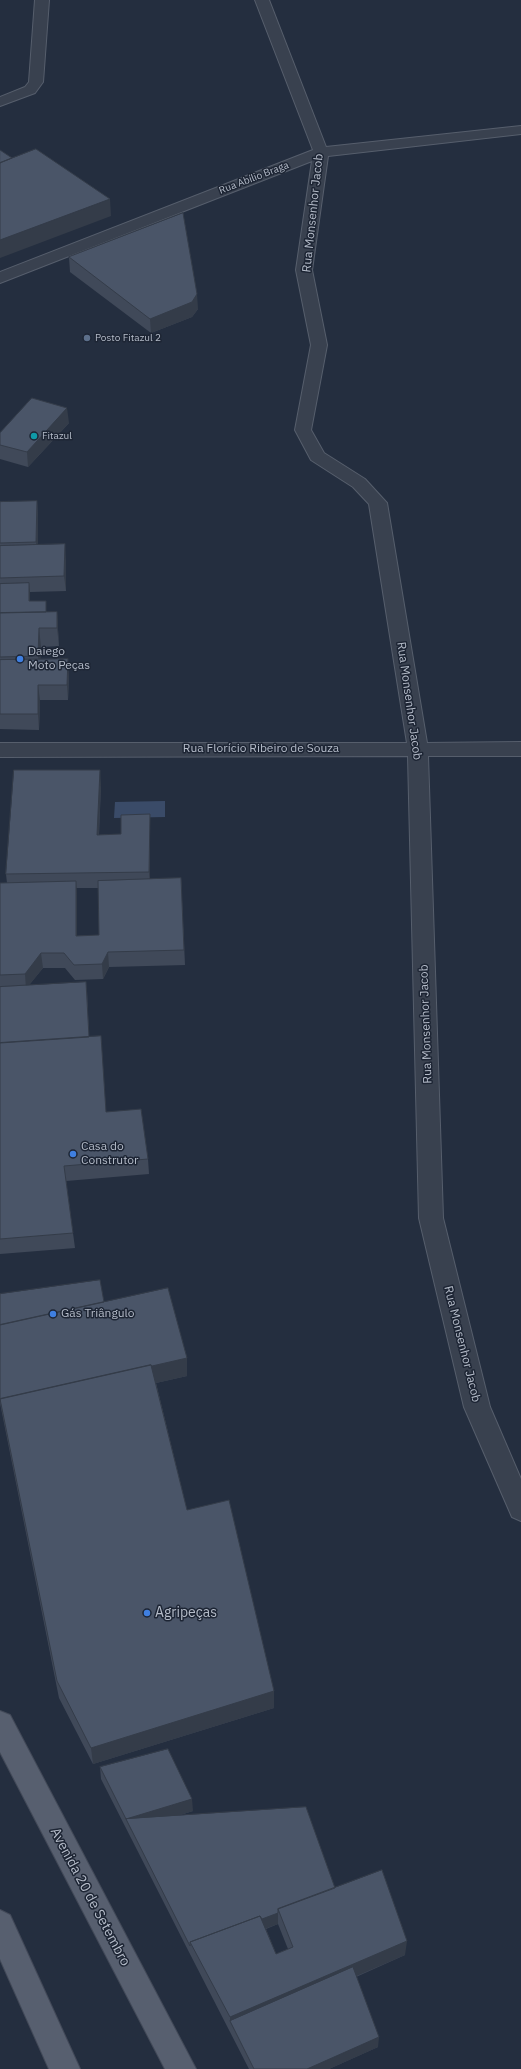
<!DOCTYPE html>
<html>
<head>
<meta charset="utf-8">
<style>
	body { margin:0 }
	canvas { display:block; background:#242e3f }
</style>
</head>
<body>
<canvas width="521" height="2069"></canvas>
<script>
const c = document.querySelector('canvas').getContext('2d');
c.lineJoin = 'round';
function fillPath(path, color) { c.fillStyle = color; c.fill(path, 'evenodd'); }
function trace(path, color, width, dash) { c.strokeStyle = color; c.lineWidth = width; c.lineCap = dash ? 'butt' : 'round'; c.setLineDash(dash || []); c.stroke(path); }
function label(font, color, halo, rows, align = 'center') {
  c.font = font + ' "IBM Plex Sans",sans-serif'; c.lineWidth = 3; c.setLineDash([]); c.textBaseline = 'middle'; c.strokeStyle = halo; c.fillStyle = color; for (const [text, x, y, turn = 0] of rows) {
    c.save(); c.translate(x, y); c.rotate((+turn || 0) * Math.PI / 180); c.textAlign = isNaN(turn) ? turn : align; if (halo) c.strokeText(text, 0, 0); c.fillText(text, 0, 0); c.restore();
  }
}
fillPath(new Path2D(`
	M165,801V817L114,818L115,802Z`), '#3a4b68');
const minor = new Path2D(`
	M35,0H49L43,82L35,93L0,106V97L25,87L29,82Z
	M255,0H269L326,147L521,126V134L328,156L312,270L327,345L311,430L324,453L365,479L387,503L427,743L521,742V756H428L443,1218L490,1407L521,1479V1521L512,1517L464,1407L419,1218L408,756L0,757V743H407L369,504L353,487L311,460L295,430L311,345L296,270L312,161L0,283V272L313,150Z`);
const major = new Path2D(`
	M0,1711L10,1715L196,2069H165L0,1752Z
	M0,1910L10,1915L80,2069H49L0,1959Z`);
trace(minor, '#565e6c', 2);
trace(major, '#424958', 2);
fillPath(minor, '#39414f');
fillPath(major, '#575f6f');
fillPath(new Path2D(`
	M69,257L198,309L192,317L151,333L70,272Z
	M69,423L28,467L0,459V433Z
	M37,501L38,519V545L66,560V591L30,592V601L47,612H57L59,646L41,647L40,660L69,675L68,700H40L39,730L0,729V502Z
	M101,785L99,835L121,834L150,814V879L181,878L185,965L109,967L103,979L75,980L65,968H43L29,985L87,991L89,1037L106,1112L148,1159L149,1174L66,1181L75,1248L0,1254V883H7L6,874ZM76,888H99V935L77,936V896Z
	M0,1294L104,1302L187,1358V1376L156,1383L187,1510L274,1691V1708L93,1764L59,1698L0,1403Z
	M100,1767L193,1811L177,1816L335,1888L405,1955L356,1977L378,2047L329,2069H249L191,1956L101,1779ZM278,1924L288,1949L276,1954L266,1929Z`), '#404959');
fillPath(new Path2D(`
	M110,199L111,216L0,258V240Z
	M197,294L198,309L192,317L151,333L150,319Z
	M67,408L69,423L28,467L27,452Z
	M37,501L38,519V560L36,542Z
	M65,544L66,560V591L64,576Z
	M29,583L30,592V610L29,601Z
	M57,612L58,630L59,646L57,628Z
	M39,628L41,647L40,675L38,656Z
	M68,659L69,675L68,700L67,685Z
	M38,685L40,700L39,730L38,714Z
	M100,770L101,785L98,850L97,835Z
	M150,814V888L149,872Z
	M76,881L77,896V951L76,936Z
	M108,952L109,967L103,979L102,964Z
	M41,953L43,968L26,989L25,974Z
	M187,1358V1376L4,1417L0,1401Z
	M274,1691V1708L93,1764L91,1748Z
	M192,1799L193,1811L131,1830L126,1819Z
	M278,1913V1924L197,1954L192,1945Z
	M407,1941L405,1955L234,2029L230,2021V2017Z
	M379,2037L378,2047L329,2069H307Z`), '#343c49');
const building = new Path2D(`
	M36,149L110,199L0,240V163Z
	M0,150L12,158L0,163Z
	M183,213L197,294L192,302L150,319L69,257Z
	M32,398L67,408L27,452L0,445V433Z
	M37,501L36,542L0,543V502Z
	M65,544L64,576L0,578V546Z
	M29,583V601H46V612L0,613V584Z
	M57,612V628H39L38,656L0,657V613Z
	M68,659L67,685H38V714H0V660Z
	M14,770H100L97,835L121,834V815L150,814L149,872L6,874Z
	M181,878L184,950L108,952L102,964L74,965L64,953H41L25,974L0,975V883L76,881V936L99,935L98,881Z
	M86,982L89,1037L0,1043V987Z
	M101,1036L106,1112L141,1109L148,1159L64,1166L73,1233L0,1239V1043Z
	M100,1280L104,1302L0,1325V1294Z
	M168,1288L187,1358L152,1366L151,1365L0,1399V1401V1325Z
	M151,1365L187,1510L229,1500L274,1691L91,1748L57,1681L0,1399Z
	M168,1749L192,1799L126,1819L100,1767Z
	M306,1807L335,1888L278,1909V1913L262,1919L260,1916L190,1942V1946L126,1819Z
	M382,1870L407,1941L230,2017L190,1942L260,1916L276,1954L293,1947L278,1909Z
	M353,1967L379,2037L307,2069H254L230,2021Z`);
fillPath(building, '#4a5568');
trace(building, '#343c49', 1);
for (const [x, y, r, color] of [
	[87,338,4,"#5c6f8a"],
	[34,436,4,"#0f9aa8"],
	[20,659,4,"#3f7fe0"],
	[73,1154,4,"#3f7fe0"],
	[53,1314,4,"#3f7fe0"],
	[147,1613,4,"#3f7fe0"]
]) { const dot = new Path2D(); dot.arc(x, y, r, 0, 2 * Math.PI); c.fillStyle = color; c.fill(dot); trace(dot, '#1d2534', 1.5); }
label('10px', '#b5bcc9', '#1d2534', [
	["Rua Abílio Braga",254,178,-21]
]);
label('10px', '#b5bcc9', '#1d2534', [
	["Posto Fitazul 2",95,338],
	["Fitazul",42,436]
], 'left');
label('12px', '#b5bcc9', '#1d2534', [
	["Rua Monsenhor Jacob",313,213,-84],
	["Rua Monsenhor Jacob",409,701,82],
	["Rua Florício Ribeiro de Souza",261,749],
	["Rua Monsenhor Jacob",426,1024,-92],
	["Rua Monsenhor Jacob",462,1344,76]
]);
label('12px', '#b5bcc9', '#1d2534', [
	["Daiego",28,652],
	["Moto Peças",28,666],
	["Casa do",81,1147],
	["Construtor",81,1161],
	["Gás Triângulo",61,1314]
], 'left');
label('14px', '#b5bcc9', '#1d2534', [
	["Agripeças",155,1613]
], 'left');
label('14px', '#b5bcc9', '#1d2534', [
	["Avenida 20 de Setembro",90,1897,62]
]);
</script>
</body>
</html>
